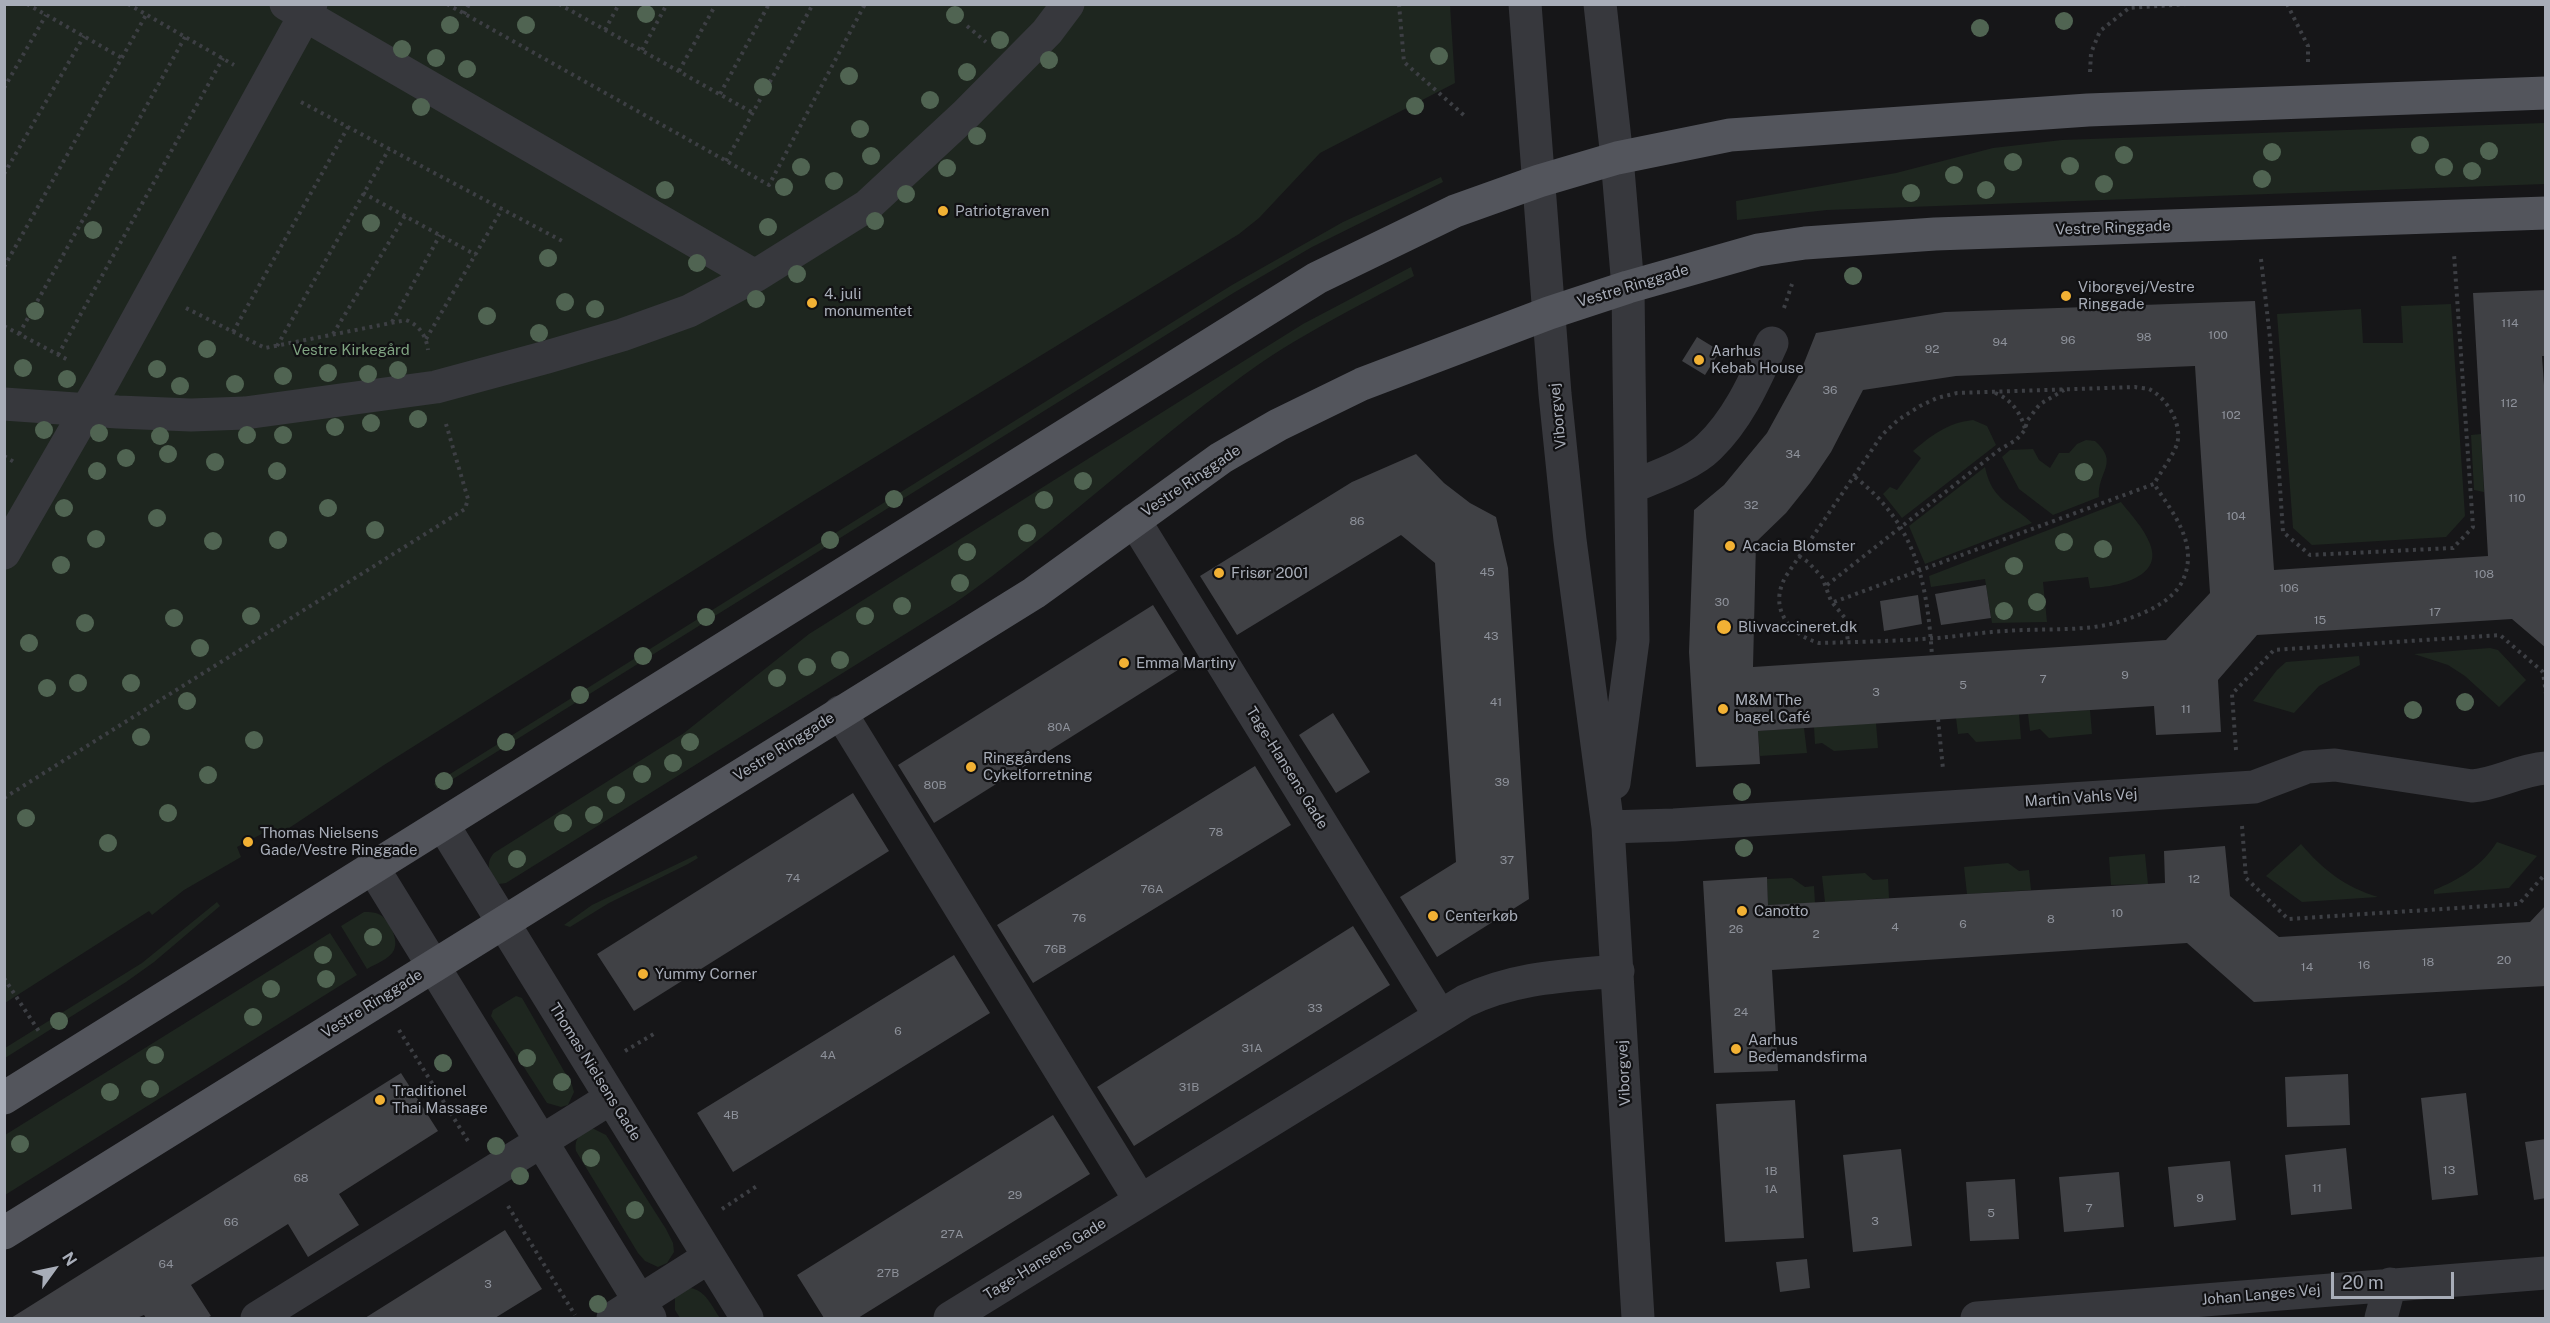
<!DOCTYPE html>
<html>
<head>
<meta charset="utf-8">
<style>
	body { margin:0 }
	#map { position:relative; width:2550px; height:1323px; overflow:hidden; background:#161618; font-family:"Public Sans",sans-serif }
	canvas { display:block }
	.frame { position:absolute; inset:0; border:6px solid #a8adb8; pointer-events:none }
	.north { position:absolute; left:24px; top:1239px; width:60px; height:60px; -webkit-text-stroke:4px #111113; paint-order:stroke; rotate:57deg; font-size:16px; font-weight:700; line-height:24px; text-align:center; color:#a8adb8 }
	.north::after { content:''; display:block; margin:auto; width:21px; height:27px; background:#a8adb8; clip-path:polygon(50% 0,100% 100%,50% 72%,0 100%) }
	.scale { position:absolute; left:2331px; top:1272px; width:123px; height:27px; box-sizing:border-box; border:3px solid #a8adb8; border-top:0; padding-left:8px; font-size:18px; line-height:21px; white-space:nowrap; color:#a8adb8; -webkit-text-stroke:4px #111113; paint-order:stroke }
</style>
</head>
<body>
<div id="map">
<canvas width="2550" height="1323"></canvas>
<div class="frame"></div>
<div class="north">N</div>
<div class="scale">20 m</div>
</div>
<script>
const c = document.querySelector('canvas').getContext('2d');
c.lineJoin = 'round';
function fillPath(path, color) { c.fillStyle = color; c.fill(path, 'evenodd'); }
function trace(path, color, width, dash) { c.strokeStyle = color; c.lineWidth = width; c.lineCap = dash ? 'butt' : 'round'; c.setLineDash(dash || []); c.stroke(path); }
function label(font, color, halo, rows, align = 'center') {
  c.font = font + ' "Public Sans",sans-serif'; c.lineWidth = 4.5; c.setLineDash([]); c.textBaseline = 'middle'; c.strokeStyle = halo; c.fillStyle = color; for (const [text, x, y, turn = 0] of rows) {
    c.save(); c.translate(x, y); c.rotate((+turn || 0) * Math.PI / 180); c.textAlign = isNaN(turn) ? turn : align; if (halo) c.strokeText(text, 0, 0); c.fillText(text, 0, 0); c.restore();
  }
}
fillPath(new Path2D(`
	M5,5H1450L1455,83L1320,153L1259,218L1239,234L810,497L384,765L274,838L269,830L237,847L241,857L184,890L152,915L149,911L5,1003Z
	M2545,123V184L1827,210L1737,220L1736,201L1896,173L1993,148L2062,140Z
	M1441,177L1443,182L1312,247L1235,292L437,789L434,784L1232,285L1343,222Z
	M1411,267L1414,276C1355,308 1295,337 1241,377C1143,449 1055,533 955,603L506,883L499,884C490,876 484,864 494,853L684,733L809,634L1255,354L1303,324Z
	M2451,304L2465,516L2446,537L2312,545L2293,528L2277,314L2361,309L2363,343H2403L2401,306Z
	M1973,420L1987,426L1996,445L1902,518L1883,494L1890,487L1897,490L1921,458L1913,451C1932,435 1947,423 1973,420Z
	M2481,434L2484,492L2474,490L2471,435Z
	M2086,440L2095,441C2120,463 2097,472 2099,497L2053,515L2019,489L2002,457L2010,450L2033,449L2039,460L2050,468L2059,453H2069L2077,444Z
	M1985,467C1992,501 2010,502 2032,523L1925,564L1909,526Z
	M2121,502C2131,515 2144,528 2150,544C2164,579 2113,587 2090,588L2088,577L2043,582L2047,622L1992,623L1985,579L1931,587L1929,576Z
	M2490,648L2498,650L2526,680L2499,707L2465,676L2448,665L2414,654Z
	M2359,656L2360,665L2319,686L2294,713L2253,701L2277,670L2286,662Z
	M2090,710L2092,734L2049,738L2040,729L2030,731L2028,714Z
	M2019,714L2021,739L1976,742L1968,733L1958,734L1956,718Z
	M1876,723L1878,748L1834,751L1822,743L1815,744L1814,727Z
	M1804,728L1807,753L1760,756L1758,731Z
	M2497,842L2537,856L2509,888L2434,894V890C2460,879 2481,867 2497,842Z
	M2301,844C2323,870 2345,887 2378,897L2302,902L2266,876Z
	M2145,854L2148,884L2111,885L2109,857Z
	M696,855L698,858L688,864L609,903L570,927L564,925L592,905Z
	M2008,863L2019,871L2029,870L2031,890L1967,894L1964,867Z
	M1865,873L1873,880L1888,879L1889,898L1825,902L1822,876Z
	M1792,878L1805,887L1814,886L1815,903L1768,905L1767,879Z
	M217,902L220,906L154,962L126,982L5,1058V1048L142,963Z
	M364,912C370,912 377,912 382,916C390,923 399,940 394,950C390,959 375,964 367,969L341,926Z
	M330,933L357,975L5,1195V1135Z
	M516,996L522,998L572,1085L574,1092L568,1105L561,1107L547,1103L491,1016L493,1010Z
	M592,1128L606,1135L666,1229L673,1243L674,1252L667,1263L658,1267L645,1261L638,1253L576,1151C574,1137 581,1134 592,1128Z
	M690,1288C706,1290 712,1307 720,1318H680L675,1310V1297Z`), '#1e261f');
fillPath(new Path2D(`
	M2546,290V356H2542L2546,414V648L2512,619L2257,635L2218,680L2221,732L2156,735L2154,706L1758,731L1760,764L1696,767L1689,652L1694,510L1724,485L1767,433L1800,373L1816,333L1945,312L2255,301L2274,570L2488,556L2473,293ZM2195,366L2210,593L2166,640L1753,667L1756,542L1786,513L1810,483L1831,452L1863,390L1956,376Z
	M1697,337L1720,351L1705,375L1682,361Z
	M1416,454L1444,483L1470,503L1496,517L1508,568L1529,899L1437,957L1400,897L1456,862L1435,563L1401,535L1237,635L1200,576L1352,482Z
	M1986,585L1991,618L1941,625L1935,594Z
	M1918,595L1922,624L1884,631L1880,601Z
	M1153,605L1189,663L934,823L898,765Z
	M1333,713L1370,772L1336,793L1299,735Z
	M1255,766L1291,825L1033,983L997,925Z
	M853,793L889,851L634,1011L597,954Z
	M2225,846L2230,896L2279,937L2530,922L2546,905V986L2254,1002L2187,943L1772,970L1778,1071L1714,1073L1703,881L1767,877L1768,905L2165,883L2164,851Z
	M1353,926L1390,985L1134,1146L1097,1087Z
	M954,955L990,1013L733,1172L697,1113Z
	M401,1073L438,1131L339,1194L359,1225L308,1257L288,1224L191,1285L211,1316L207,1318H146L144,1315L137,1318H11Z
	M2348,1074L2350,1125L2287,1127L2285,1077Z
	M2466,1093L2478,1195L2432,1200L2421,1098Z
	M1795,1100L1804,1238L1725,1242L1716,1104Z
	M1053,1115L1090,1174L858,1318H824L797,1275Z
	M2546,1139V1198L2534,1200L2525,1142Z
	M2346,1148L2352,1209L2291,1215L2285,1155Z
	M1901,1149L1912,1246L1853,1252L1843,1155Z
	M2230,1161L2236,1220L2174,1227L2168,1167Z
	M2119,1172L2124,1227L2064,1232L2059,1177Z
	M2015,1179L2019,1239L1970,1241L1966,1182Z
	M505,1230L542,1289L495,1318H365Z
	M1807,1259L1810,1288L1780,1292L1776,1262Z`), '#404145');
trace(new Path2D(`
	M27,4L122,58
	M128,4L234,65
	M447,4L769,185L865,4
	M559,4L753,113
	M1399,4L1404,62L1467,118
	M2287,4L2308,46V65
	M464,14L469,4
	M967,26L986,42
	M605,30L619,4
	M642,50L667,4
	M679,71L716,4
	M2090,72L2091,53L2100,31L2129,8L2186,4
	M4,88L46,15
	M720,94L769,4
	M301,102L564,242
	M726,161L813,4
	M4,174L84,36
	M363,193L476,255
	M2261,259L2270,338L2283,532L2310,555L2453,548L2473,527L2454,254
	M4,267L146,15
	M186,308L265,348L406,320C419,325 426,335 428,350
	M1784,308L1792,284
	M392,322L440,235
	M4,326L70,361
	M233,332L348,127
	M19,334L185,37
	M333,334L405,216
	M426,339L502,209
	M277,346L389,149
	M58,355L223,58
	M1995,393C2011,399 2021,413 2025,429
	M4,456L14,462
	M1855,477C1916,525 1927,581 1932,656
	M1799,556L1808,562L1822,577L1831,601L1845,618L1848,642
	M1827,585L1999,450L2016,440L2025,430L2027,421L2040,404L2064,390
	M1834,602L2154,484C2160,473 2174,454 2177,444C2183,424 2166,397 2149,389C2145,388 2139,388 2135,387L1957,393L1937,398L1920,406L1898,420L1882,435L1786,576C1768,607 1788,634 1819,643C1858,642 1898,641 1938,638C1960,636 1983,632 2006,631C2041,628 2080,632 2115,623C2138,616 2172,604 2183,580C2199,544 2173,513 2154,484
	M1938,719L1943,769
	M2236,750L2232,694L2274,650L2500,635L2543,672L2546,694
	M4,798L465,509L468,499L446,424
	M2242,826L2246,878L2288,919L2519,904L2546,873
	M4,978L40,1033
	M399,1030L468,1141
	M625,1051L657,1032
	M508,1206L575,1315
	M722,1209L757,1186`), '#3d3f44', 4, [3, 4.5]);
trace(new Path2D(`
	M286,4L755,276
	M1525,4L1555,394L1570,540L1608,827L1638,1318
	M1600,4L1617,158L1628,287L1629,369L1633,640L1614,783
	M4,404L118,412L191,415L245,413L436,387L547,357L622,335L689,311L755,276L867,206L966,114L1047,32L1068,4
	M1631,487C1655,477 1691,465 1709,447C1739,418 1755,380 1772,343
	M1134,520L1440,1016
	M4,553L104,380L311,4
	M840,712L1140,1200
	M443,825L747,1318
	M1608,827L1674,825L2254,787L2307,767L2335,765L2472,786C2497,784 2519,770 2546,768
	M373,868L650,1318
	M257,1318L611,1098
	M613,1318L709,1257
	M950,1318L1465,1001C1516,977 1563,976 1618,971
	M1977,1318L2546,1273
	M2381,1318L2390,1284`), '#37383d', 33);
trace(new Path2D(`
	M4,1098L1317,278L1455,211L1539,181L1617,158L1730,135L2088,110L2546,93
	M4,1233L1034,593L1221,458L1278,425L1362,384L1549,313L1628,287L1758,250L1805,243L1935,234L2546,213`), '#53555c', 33);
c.fillStyle = '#506452';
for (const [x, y] of [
	[646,14],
	[955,15],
	[2064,21],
	[450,25],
	[526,25],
	[1980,28],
	[1000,40],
	[402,49],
	[1439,56],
	[436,58],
	[1049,60],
	[467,69],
	[967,72],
	[849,76],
	[763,87],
	[930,100],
	[1415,106],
	[421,107],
	[860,129],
	[977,136],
	[2420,145],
	[2489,151],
	[2272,152],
	[2124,155],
	[871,156],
	[2013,162],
	[2070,166],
	[801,167],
	[2444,167],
	[947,168],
	[2472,171],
	[1954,175],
	[2262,179],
	[834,181],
	[2104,184],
	[784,187],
	[665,190],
	[1986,190],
	[1911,193],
	[906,194],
	[875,221],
	[371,223],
	[768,227],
	[93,230],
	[548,258],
	[697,263],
	[797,274],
	[1853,276],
	[756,299],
	[565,302],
	[595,309],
	[35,311],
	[487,316],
	[539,333],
	[207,349],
	[23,368],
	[157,369],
	[398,370],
	[328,373],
	[368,374],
	[283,376],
	[67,379],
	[235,384],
	[180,386],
	[418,419],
	[371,423],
	[335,427],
	[44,430],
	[99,433],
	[247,435],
	[283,435],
	[160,436],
	[168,454],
	[126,458],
	[215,462],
	[97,471],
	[277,471],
	[2084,472],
	[1083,481],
	[894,499],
	[1044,500],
	[64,508],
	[328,508],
	[157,518],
	[375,530],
	[1027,533],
	[96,539],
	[278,540],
	[830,540],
	[213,541],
	[2064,542],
	[2103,549],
	[967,552],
	[61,565],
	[2014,566],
	[960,583],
	[2037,602],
	[902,606],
	[2004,611],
	[251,616],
	[865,616],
	[706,617],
	[174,618],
	[85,623],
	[29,643],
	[200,648],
	[643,656],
	[840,660],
	[807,667],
	[777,678],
	[78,683],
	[131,683],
	[47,688],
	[580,695],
	[187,701],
	[2465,702],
	[2413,710],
	[141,737],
	[254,740],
	[506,742],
	[690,742],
	[673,763],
	[642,774],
	[208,775],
	[444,781],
	[1742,792],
	[616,795],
	[168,813],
	[594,815],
	[26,818],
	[563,823],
	[108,843],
	[1744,848],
	[517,859],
	[373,937],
	[323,955],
	[326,979],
	[271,989],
	[253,1017],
	[59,1021],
	[155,1055],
	[527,1058],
	[443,1063],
	[562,1082],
	[150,1089],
	[110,1092],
	[20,1144],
	[496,1146],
	[591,1158],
	[520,1176],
	[635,1210],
	[598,1304]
]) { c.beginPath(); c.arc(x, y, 9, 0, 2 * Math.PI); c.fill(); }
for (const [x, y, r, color] of [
	[943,211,6,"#f2b134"],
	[2066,296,6,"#f2b134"],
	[812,303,6,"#f2b134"],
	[1699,360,6,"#f2b134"],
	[1730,546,6,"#f2b134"],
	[1219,573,6,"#f2b134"],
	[1724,627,8,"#f2b134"],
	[1124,663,6,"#f2b134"],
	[1723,709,6,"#f2b134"],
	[971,767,6,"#f2b134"],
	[248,842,6,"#f2b134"],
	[1742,911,6,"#f2b134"],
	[1433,916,6,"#f2b134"],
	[643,974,6,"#f2b134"],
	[1736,1049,6,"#f2b134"],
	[380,1100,6,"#f2b134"]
]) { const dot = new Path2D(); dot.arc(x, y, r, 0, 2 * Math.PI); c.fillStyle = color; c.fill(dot); trace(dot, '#111113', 2); }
label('12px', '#8e929b', null, [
	["114",2510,323],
	["100",2218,335],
	["98",2144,337],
	["96",2068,340],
	["94",2000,342],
	["92",1932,349],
	["36",1830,390],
	["112",2509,403],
	["102",2231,415],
	["34",1793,454],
	["110",2517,498],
	["32",1751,505],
	["104",2236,516],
	["86",1357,521],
	["45",1487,572],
	["108",2484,574],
	["106",2289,588],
	["30",1722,602],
	["17",2435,612],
	["15",2320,620],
	["43",1491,636],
	["9",2125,675],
	["7",2043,679],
	["5",1963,685],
	["3",1876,692],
	["41",1496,702],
	["11",2186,709],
	["80A",1059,727],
	["39",1502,782],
	["80B",935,785],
	["78",1216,832],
	["37",1507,860],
	["74",793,878],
	["12",2194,879],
	["76A",1152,889],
	["10",2117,913],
	["76",1079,918],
	["8",2051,919],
	["6",1963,924],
	["4",1895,927],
	["26",1736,929],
	["2",1816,934],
	["76B",1055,949],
	["20",2504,960],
	["18",2428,962],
	["16",2364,965],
	["14",2307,967],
	["33",1315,1008],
	["24",1741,1012],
	["6",898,1031],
	["31A",1252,1048],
	["4A",828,1055],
	["31B",1189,1087],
	["4B",731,1115],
	["13",2449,1170],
	["1B",1771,1171],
	["68",301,1178],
	["11",2317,1188],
	["1A",1771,1189],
	["29",1015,1195],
	["9",2200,1198],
	["7",2089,1208],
	["5",1991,1213],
	["3",1875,1221],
	["66",231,1222],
	["27A",952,1234],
	["64",166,1264],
	["27B",888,1273],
	["3",488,1284]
]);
label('15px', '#a8adb8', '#111113', [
	["Patriotgraven",955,211],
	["Viborgvej/Vestre",2078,287],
	["Ringgade",2078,304],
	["4. juli",824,294],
	["monumentet",824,311],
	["Aarhus",1711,351],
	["Kebab House",1711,368],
	["Acacia Blomster",1742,546],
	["Frisør 2001",1231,573],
	["Blivvaccineret.dk",1738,627],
	["Emma Martiny",1136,663],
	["M&M The",1735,700],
	["bagel Café",1735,717],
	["Ringgårdens",983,758],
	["Cykelforretning",983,775],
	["Thomas Nielsens",260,833],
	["Gade/Vestre Ringgade",260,850],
	["Canotto",1754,911],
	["Centerkøb",1445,916],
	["Yummy Corner",655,974],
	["Aarhus",1748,1040],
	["Bedemandsfirma",1748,1057],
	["Traditionel",392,1091],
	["Thai Massage",392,1108]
], 'left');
label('15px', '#a8adb8', '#111113', [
	["Vestre Ringgade",2113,228,-2],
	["Vestre Ringgade",1633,286,-17],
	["Viborgvej",1558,416,-96],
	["Vestre Ringgade",1191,481,-34],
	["Vestre Ringgade",784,747,-32],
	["Tage-Hansens Gade",1287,768,58],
	["Martin Vahls Vej",2081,798,-4],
	["Vestre Ringgade",372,1004,-32],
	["Thomas Nielsens Gade",595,1072,58],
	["Viborgvej",1624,1073,-93],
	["Tage-Hansens Gade",1045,1259,-32],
	["Johan Langes Vej",2261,1295,-5]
]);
label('15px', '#7fa381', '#111113', [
	["Vestre Kirkegård",351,350]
]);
</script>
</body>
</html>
